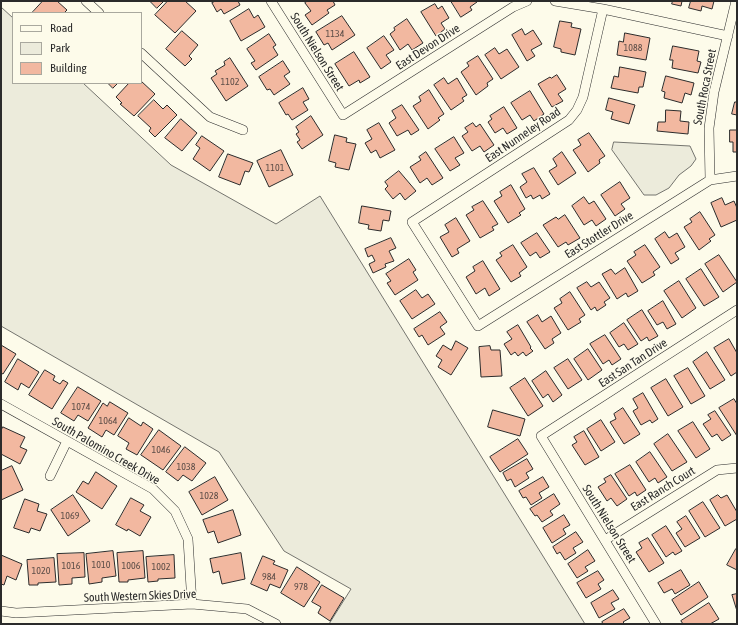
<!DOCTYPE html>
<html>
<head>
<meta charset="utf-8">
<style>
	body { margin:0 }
	#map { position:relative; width:738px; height:625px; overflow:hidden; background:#fdfbea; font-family:"Asap Condensed",sans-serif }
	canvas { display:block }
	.frame { position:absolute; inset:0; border:2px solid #2b2b2b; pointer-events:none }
	.legend { position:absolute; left:12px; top:12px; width:130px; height:72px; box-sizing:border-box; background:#fdfbea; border:1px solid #a9a89e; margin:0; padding:5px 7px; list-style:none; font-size:12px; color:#2b2b2b }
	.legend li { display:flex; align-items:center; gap:8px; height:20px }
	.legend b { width:20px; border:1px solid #a9a89e }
</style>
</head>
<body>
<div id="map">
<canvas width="738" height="625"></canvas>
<div class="frame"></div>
<ul class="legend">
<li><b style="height:5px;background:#fdfbea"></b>Road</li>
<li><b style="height:11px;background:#ecebdb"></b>Park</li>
<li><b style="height:11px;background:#f2b8a0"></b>Building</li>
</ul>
</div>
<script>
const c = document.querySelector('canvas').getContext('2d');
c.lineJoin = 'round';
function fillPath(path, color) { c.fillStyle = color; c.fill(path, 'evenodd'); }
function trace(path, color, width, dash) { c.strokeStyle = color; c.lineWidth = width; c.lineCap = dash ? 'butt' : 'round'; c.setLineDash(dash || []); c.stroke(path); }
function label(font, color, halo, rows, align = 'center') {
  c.font = font + ' "Asap Condensed",sans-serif'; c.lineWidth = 3; c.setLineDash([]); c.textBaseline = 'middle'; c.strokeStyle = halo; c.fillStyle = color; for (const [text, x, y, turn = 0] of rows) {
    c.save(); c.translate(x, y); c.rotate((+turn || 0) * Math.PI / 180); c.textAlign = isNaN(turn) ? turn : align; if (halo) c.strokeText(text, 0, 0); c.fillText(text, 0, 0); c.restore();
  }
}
const green = new Path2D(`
	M1,7L13,18V83H83L171,165L276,224L320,196L585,624H329L351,589L284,551L219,452L1,326Z
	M614,142L690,146L696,159L691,166L679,175L669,188L656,195H644L612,150Z`);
fillPath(green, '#ecebdb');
trace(green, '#74746e', 1);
const building = new Path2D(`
	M43,1H57L67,10L64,13H34L33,12Z
	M150,1H164L157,8Z
	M168,1H185L196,11L175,33L155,15Z
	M216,1H238L240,5L224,14L221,9L217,12L212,3Z
	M308,1H333L335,5L327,10L329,13L312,25L305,15L311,11L305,3Z
	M451,1H477V2L470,7L472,10L461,17Z
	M673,1H682L681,6L672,4Z
	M691,1H714L712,9L702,6L701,11L689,8Z
	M435,4L438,9L442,6L449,18L441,23L445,29L436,36L421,12Z
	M249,9L254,18L258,15L265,27L241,41L230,21Z
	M342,16L355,35L332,50L328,43L324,45L316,32Z
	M407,19L423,43L412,50L408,44L400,50L390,34L395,30L394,28Z
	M560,21L572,23L571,27L581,29L575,55L561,52V49L554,47Z
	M522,29L525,35L533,30L542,44L531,50L535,56L527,61L512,35Z
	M182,31L198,45L189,56L192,59L185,66L166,49Z
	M625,33L650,38L646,60L617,55L619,41L623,42Z
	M269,34L276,45L273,47L278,55L256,70L251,63L255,61L247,49Z
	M384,36L394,50L386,55L391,62L381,69L367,48Z
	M673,46L699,51L697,61L701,62L698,73L672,68L673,60H670Z
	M495,48L499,54L507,49L519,67L501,79L485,55Z
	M354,52L370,77L360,83L359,80L349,86L335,64Z
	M478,56L493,79L487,83L488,86L476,95L461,72L469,66L467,63Z
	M230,58L248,86L226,101L211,78L217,74L215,71L225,65L224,62Z
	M283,61L290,72L284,76L290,84L274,95L270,89L267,90L259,77Z
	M620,67L646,72L643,87H639L638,93L611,88L614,76L618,77Z
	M557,75L566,89L558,94L563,101L552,107L538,84L550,77L551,78Z
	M666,76L694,83L691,95L685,93L682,103L664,98L665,92L662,91Z
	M444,78L448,84L457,78L467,95L462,98L464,101L451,110L434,85Z
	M141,81L155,94L134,116L120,104L122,103L116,97L129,83H141Z
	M108,83H118L113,88Z
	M303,88L309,99L303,102L308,110L292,120L288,114L286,115L279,103Z
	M429,90L444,114L438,118L440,120L428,129L413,106L421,101L419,97Z
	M530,91L544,114L534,121L530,115L522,120L511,103Z
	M609,98L635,105L629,124L611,119L613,112L606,110Z
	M154,100L163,109L167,105L177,115L155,137L149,131L151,128L138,116Z
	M735,102H737V115L732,114Z
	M402,105L419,130L411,135L408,130L397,136L389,123L396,118L392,111Z
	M504,107L517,128L507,134L503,128L495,133L488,122L492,119L490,116Z
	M666,110L681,111L680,121L689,122L688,134L657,131L658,122H665Z
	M311,116L323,135L302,149L297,142L300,140L296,134L299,132L296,127Z
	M181,119L197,133L182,151L165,138Z
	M379,123L395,150L380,158L376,150L371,153L365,143L372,139L367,130Z
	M473,123L476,127L480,124L494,145L484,152L480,146L472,151L462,136L468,132L465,128Z
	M730,130H737V152H733V142H730Z
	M589,133L605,156L599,160L600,163L588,172L573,150L581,145L578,140Z
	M335,135L347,138L346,142L356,144L349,170L335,167L336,163L329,161Z
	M202,136L224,151L210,171L193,159L200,148L196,145Z
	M454,137L464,153L455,158L460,165L450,171L435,149Z
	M281,150L293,175L269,187L257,161Z
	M426,152L443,178L432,185L427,178L420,183L410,167L421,160L419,157Z
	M562,152L576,173L558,185L549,171L557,166L553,159Z
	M228,154L253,163L249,172L245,171L240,185L219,177Z
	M534,168L550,194L542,199L540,195L533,199L531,195L526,198L520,187L527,182L522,174Z
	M399,171L416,191L405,200L400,193L393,199L385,189L388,186L385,182Z
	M620,182L630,198L621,204L625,209L615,216L601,195Z
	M511,185L525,209L519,213L521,215L508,223L494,201L502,196L500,192Z
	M584,197L589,204L594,201L606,219L596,226L592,220L584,225L572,206Z
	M722,198L725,205L734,201L737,208V220L721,227L711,203Z
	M483,201L498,224L492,227L494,230L480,238L466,215L474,210L472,207Z
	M362,206L391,211L389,221L383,220L381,231L368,229L369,225L359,223Z
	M700,212L715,235L709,239L711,241L699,250L684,227L692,222L690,219Z
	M565,215L580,238L568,245L566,242L558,247L543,225L556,217L558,219Z
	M456,218L470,241L457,249L459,253L452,257L440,237L449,232L445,225Z
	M665,232L669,238L677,233L685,247L675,253L679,259L671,264L655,239Z
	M537,233L550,252L540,258L536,252L530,256L521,243Z
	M391,238L396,248L389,251L394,261L385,264L386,267L373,273L369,264L375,261L372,255L368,257L365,249Z
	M513,245L527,267L519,273L521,276L511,282L496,260L502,256L500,253Z
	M645,245L660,267L653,272L655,275L642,283L627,261L636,255L634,252Z
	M719,255L737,282L723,292L705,264Z
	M409,259L416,270L413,272L418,280L395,295L387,283L391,281L386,274Z
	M483,261L500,289L489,296L485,288L476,294L466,277L475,271L473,267Z
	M625,268L638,291L628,297L626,293L617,299L602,274L611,269L615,274Z
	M701,269L719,297L704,306L686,279Z
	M679,281L696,308L682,318L664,291Z
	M587,282L591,287L599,282L610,298L604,302L606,305L597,311L595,307L591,310L577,288Z
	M416,290L422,298L428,294L435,304L412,319L400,301Z
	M570,292L585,315L579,319L581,322L568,330L554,308L562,303L560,299Z
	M663,301L676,324L667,329L663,322L657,325L648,311Z
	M642,310L658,336L649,341L647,337L641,341L627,320Z
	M440,312L447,322L440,327L445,334L428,345L422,335L419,337L414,329Z
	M538,315L542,322L551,316L561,333L552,339L554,343L545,349L527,322Z
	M624,323L638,344L628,350L624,344L619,347L610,333Z
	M518,325L531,347L530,348L533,351L526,356L523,352L518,356L515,352L511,355L504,344L512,339L507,332Z
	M605,335L621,359L612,365L609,360L603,364L590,344Z
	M729,339L737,353V372L731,376L714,348Z
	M456,341L468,348L451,375L438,367L442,360L436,356L443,345L451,350Z
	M1,345L16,354L3,374L1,373Z
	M490,346L491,350H500L502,376L481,377L479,347Z
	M588,349L602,370L588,380L574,359Z
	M707,352L725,380L710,389L693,362Z
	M18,359L39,372L29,388L21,383L18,390L5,382Z
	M568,359L582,380L568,389L554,368Z
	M688,368L705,396L691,404L674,376Z
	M45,370L55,376L53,380L60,384L63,380L68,383L52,409L29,395Z
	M546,371L562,395L553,402L548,394L543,398L532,381Z
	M525,378L543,406L528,416L510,388Z
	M666,379L683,407L668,416L651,388Z
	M78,387L101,401L88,421L78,415L74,421L61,413Z
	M643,393L658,419L652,423L650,420L641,425L633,411L638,408L633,399Z
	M734,399L737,404V436L719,408Z
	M110,402L128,413L114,435L106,430L102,437L88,428L103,403L107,406Z
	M623,408L640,434L624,444L610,422L616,419L614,414Z
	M493,410L525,419L520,436L488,427Z
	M715,411L731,435L722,441L717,434L712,437L703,424L711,419L708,415Z
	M129,418L141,426L143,422L153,429L137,455L126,449L129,443L118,436Z
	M601,420L615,442L601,451L587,429Z
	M693,422L710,449L696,458L678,431Z
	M3,427L25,437L20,447L27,450L20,464L1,454V431Z
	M159,430L181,446L163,470L141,455Z
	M584,431L599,457L585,465L572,445L577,442L574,437Z
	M668,434L687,462L672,471L654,444Z
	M518,439L528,454L500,472L490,457Z
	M185,447L206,463L192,481L183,475L178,481L166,472Z
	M650,452L667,477L658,483L655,478L649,482L636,462Z
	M527,459L533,469L526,473L529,478L515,487L511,479L507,481L503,473Z
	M630,465L646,490L637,496L635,492L629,496L615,474Z
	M12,466L23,490L1,500V471Z
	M96,472L117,486L102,509L76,492L83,481L88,484Z
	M611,475L627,499L617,506L611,498L607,501L598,487L606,482L604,479Z
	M215,477L228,500L202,515L189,492Z
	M543,477L549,487L539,493L542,498L531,505L526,497L523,498L519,491Z
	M554,494L560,504L550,511L553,515L542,522L537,515L535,516L530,509Z
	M73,495L90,521L68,536L51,510Z
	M718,495L721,498L727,495L737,512V519L725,526L710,500Z
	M131,498L144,505L140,511L151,517L140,536L128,529L127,531L116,525Z
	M25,499L39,504L37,511L47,514L40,531L31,528L29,533L14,528Z
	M703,502L720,528L705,537L689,511Z
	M233,510L241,535L218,543L214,531L208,533L203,520Z
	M564,515L570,525L563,529L566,534L552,543L543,528Z
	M686,516L700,538L685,547L676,533L682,529L677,522Z
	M666,526L682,551L675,555L673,552L666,557L652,535Z
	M576,532L583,542L573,548L576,553L565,560L560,552L557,554L553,547Z
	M648,538L664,563L649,572L636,552L642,548L639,543Z
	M736,549L737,550V570L727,565Z
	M588,550L595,561L585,567L588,571L577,578L568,564Z
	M113,551L116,576L102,578V582L89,584L86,554Z
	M143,551L145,578L128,580V582H119L117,553Z
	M84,553L85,577L72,578V584L59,585L57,554Z
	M241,553L245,579L222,584L219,571L213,573L210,559Z
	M1,555L22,564L16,580L7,576L4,585L1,584Z
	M174,555L175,578L158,579V581L148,582L146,557Z
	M263,556L275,561L273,564L288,570L280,588L270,584L267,591L251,584Z
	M54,558L56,582L38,583V585H29L27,560Z
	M297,567L320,582L304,607L281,593Z
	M681,570L690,585L675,594L672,589L664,593L658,583Z
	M598,571L604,580L598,584L601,589L586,598L577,583Z
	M699,582L708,597L681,615L672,600Z
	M322,585L344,598L330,621L318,613L321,607L312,602Z
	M613,590L619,599L611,603L615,609L599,618L591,603Z
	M737,594V611L732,595Z
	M709,603L719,619L710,624H683L681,621Z
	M624,609L630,618L623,622L625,624H603L602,622Z`);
fillPath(building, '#f2b8a0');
trace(building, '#2b2b2b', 1);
const street = new Path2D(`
	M86,1L99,13
	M271,1L343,115L513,7L527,1
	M555,1L603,9L728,36
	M603,9L583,97L577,110L569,120L412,222L478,326L710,180L737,176
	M141,53L210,117L243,130
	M710,180L709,128L714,92L736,1
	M1,404L153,489L175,511L188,539L192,604
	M50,476L67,441
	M605,540L717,470L737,468
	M1,611L16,613L192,604L247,609L276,624
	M656,624L541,436L737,310`);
trace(street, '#2b2b2b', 10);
trace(street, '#fdfbea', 9);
label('10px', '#5d4e48', null, [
	["1134",335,34],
	["1088",633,48],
	["1102",230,82],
	["1101",275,168],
	["1074",81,407],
	["1064",108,421],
	["1046",161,450],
	["1038",186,467],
	["1028",209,496],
	["1069",70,516],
	["1010",101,565],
	["1016",71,566],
	["1006",131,566],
	["1002",161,567],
	["1020",41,571],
	["984",269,577],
	["978",301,587]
]);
label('12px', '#2b2b2b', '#fdfbea', [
	["East Devon Drive",428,47,-33],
	["South Nielson Street",317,52,58],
	["South Roca Street",705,87,-79],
	["East Nunneley Road",523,135,-34],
	["East Stottler Drive",599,235,-32],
	["East San Tan Drive",633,363,-33],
	["South Palomino Creek Drive",106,451,30],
	["East Ranch Court",663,489,-32],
	["South Nielson Street",609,524,58],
	["South Western Skies Drive",140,596,-2]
]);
</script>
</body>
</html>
